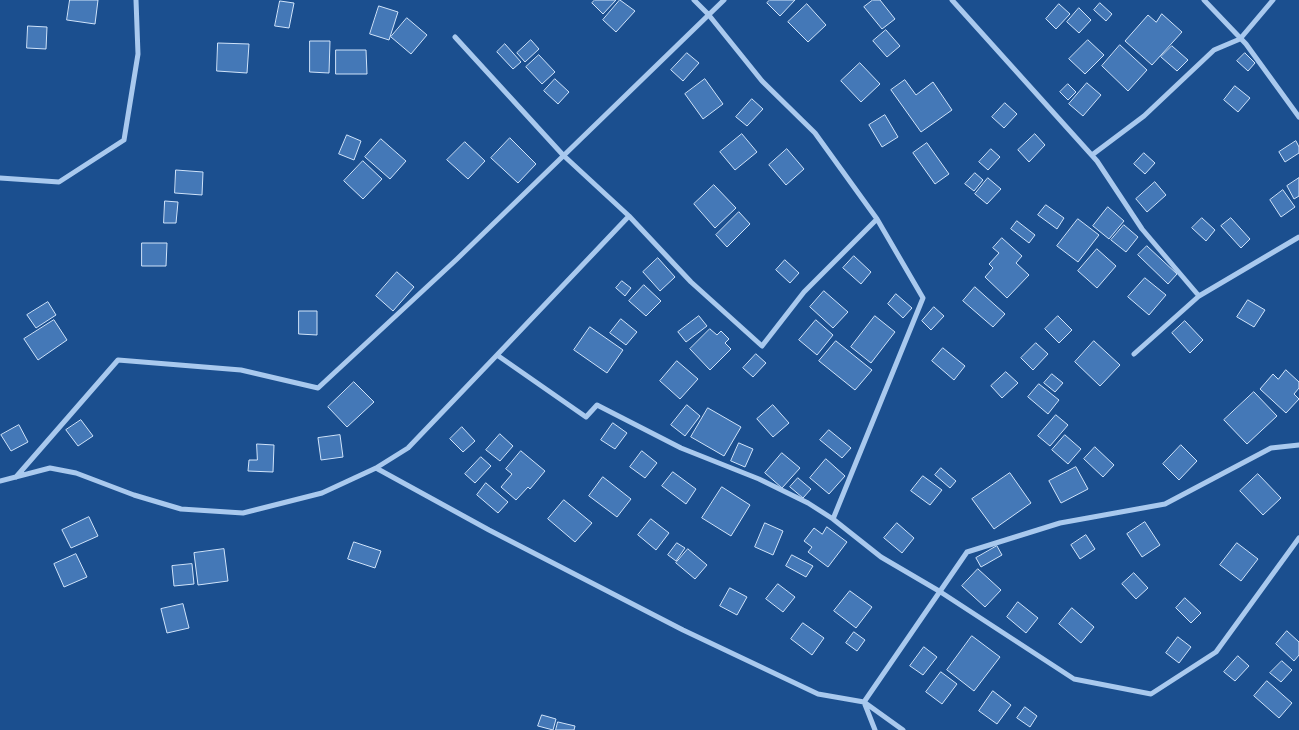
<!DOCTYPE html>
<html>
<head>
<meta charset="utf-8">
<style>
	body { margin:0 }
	canvas { display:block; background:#1b4f8f }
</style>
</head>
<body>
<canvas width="1299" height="730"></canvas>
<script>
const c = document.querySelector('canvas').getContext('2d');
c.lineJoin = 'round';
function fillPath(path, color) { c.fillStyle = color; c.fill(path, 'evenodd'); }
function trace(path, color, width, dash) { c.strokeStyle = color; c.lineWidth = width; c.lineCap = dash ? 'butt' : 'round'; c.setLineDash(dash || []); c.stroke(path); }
const building = new Path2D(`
	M70,0H98L95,24L67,20Z
	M595,0H616L603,14L592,3Z
	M620,0L635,11L616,32L603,20Z
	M770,0H795L780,16L767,3Z
	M873,0H880L895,19L882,29L864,7Z
	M280,1L294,3L289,28L275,26Z
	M1100,3L1112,14L1106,21L1094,10Z
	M807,4L826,25L808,42L788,22Z
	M1059,4L1070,14L1056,29L1046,19Z
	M379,6L398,12L389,40L370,34Z
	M1079,8L1091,20L1079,33L1067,22Z
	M1162,14L1182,32L1152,65L1125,41L1148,15L1156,22Z
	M407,18L427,35L411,54L391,37Z
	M28,26L47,27L46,49L27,48Z
	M886,30L900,46L887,57L873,41Z
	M531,40L539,49L525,62L517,53Z
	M1088,40L1104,55L1085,74L1069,59Z
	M310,41H330L329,73L310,72Z
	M218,43L249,44L247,73L217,71Z
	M505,44L521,62L513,69L497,52Z
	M1120,45L1147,70L1128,91L1102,66Z
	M1172,46L1188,60L1177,71L1161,57Z
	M336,50H366L367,74H336Z
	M687,53L699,63L683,81L671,70Z
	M1245,53L1255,63L1248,71L1237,61Z
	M539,55L555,72L542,84L526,67Z
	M860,63L880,84L861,102L841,81Z
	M555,79L569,92L558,104L544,91Z
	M705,79L723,104L703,119L685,94Z
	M905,80L916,95L933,82L952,110L921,132L891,90Z
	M1087,83L1101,95L1083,116L1069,104Z
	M1068,84L1076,92L1068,100L1060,92Z
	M1235,86L1250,98L1238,112L1224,100Z
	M752,99L763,109L747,126L736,117Z
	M1005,103L1017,114L1004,128L992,117Z
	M885,115L898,137L882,147L869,125Z
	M742,134L757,152L735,170L720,152Z
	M1035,134L1045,145L1029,162L1018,150Z
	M347,135L361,141L354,160L339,154Z
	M510,138L536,164L518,183L491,158Z
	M381,139L406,161L390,179L365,157Z
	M1296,141L1299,147V153L1285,162L1279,152Z
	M465,142L485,161L468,179L447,160Z
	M927,143L949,174L935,184L913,153Z
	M787,149L804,169L786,185L769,165Z
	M991,149L1000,157L988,170L979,162Z
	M1144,153L1155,163L1145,174L1134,164Z
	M363,161L382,179L363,199L344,181Z
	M176,170L203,172L202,195L175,193Z
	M975,173L983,180L974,191L965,184Z
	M988,178L1001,189L987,204L975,194Z
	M1299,178V196L1294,199L1287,186Z
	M1155,182L1166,195L1147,212L1136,199Z
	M714,185L736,208L715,228L694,204Z
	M1283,190L1295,207L1281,217L1270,200Z
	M165,201L178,202L176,223H164Z
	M1046,205L1064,218L1057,229L1038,215Z
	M1108,207L1124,221L1109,239L1093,226Z
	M739,212L750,224L727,247L716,235Z
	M1202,218L1215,230L1206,241L1192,228Z
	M1231,218L1250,239L1241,248L1221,226Z
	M1078,219L1099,235L1078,262L1057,246Z
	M1017,221L1035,235L1029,243L1011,229Z
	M1124,225L1138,237L1126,252L1111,240Z
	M1002,238L1022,256L1016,263L1029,275L1007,298L985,277L993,268L989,264L999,253L993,248Z
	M142,243H167L166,266H142Z
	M1147,246L1177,274L1168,284L1138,255Z
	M1097,249L1116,266L1097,288L1078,271Z
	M854,256L871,272L861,284L843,268Z
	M658,258L675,277L660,291L643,272Z
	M785,260L799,273L790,283L776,270Z
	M397,272L414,287L393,311L376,296Z
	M1145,278L1166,295L1149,315L1128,297Z
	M622,281L631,288L625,296L616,288Z
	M644,285L661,301L646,316L629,301Z
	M975,287L1005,314L993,327L963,301Z
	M824,291L848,312L833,328L810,307Z
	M896,294L912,308L903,318L888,304Z
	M1248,300L1265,310L1254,327L1237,317Z
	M48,302L56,315L36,328L27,315Z
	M934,307L944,316L931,330L922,321Z
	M299,311H317V335L299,334Z
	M699,316L707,326L686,342L678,332Z
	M875,316L895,332L871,363L851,347Z
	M1058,316L1072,330L1059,343L1045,329Z
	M621,319L637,332L626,345L610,333Z
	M54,320L67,340L38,360L24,339Z
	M816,320L833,335L817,355L799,340Z
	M1185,321L1203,340L1190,353L1172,333Z
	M590,327L623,350L607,373L574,350Z
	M710,329L717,335L721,331L729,339L725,343L731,349L710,370L690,349Z
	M836,341L872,370L855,390L819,361Z
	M1094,341L1120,365L1100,386L1075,362Z
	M1036,343L1048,354L1033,370L1021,358Z
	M943,348L965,366L954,380L932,361Z
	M756,354L766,363L753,377L743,368Z
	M677,361L698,379L680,399L660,381Z
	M1286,370L1299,382V388L1294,394L1299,399L1286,413L1260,389L1273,374L1278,379Z
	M1006,372L1018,383L1002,398L991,386Z
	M1052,374L1063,383L1055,392L1044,383Z
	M354,382L374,402L347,427L328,407Z
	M1039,384L1059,400L1048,414L1028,397Z
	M1254,392L1277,416L1247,444L1224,420Z
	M687,405L700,416L685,436L671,425Z
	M773,405L789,423L773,437L757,419Z
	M708,408L741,427L724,456L691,437Z
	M1056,415L1068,425L1050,446L1038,436Z
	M81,420L93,436L78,446L66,430Z
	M613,423L627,433L615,449L601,440Z
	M19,425L28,442L11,451L1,435Z
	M462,427L475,441L463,452L450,439Z
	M829,430L851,448L842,458L820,440Z
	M500,434L513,446L500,461L486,450Z
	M340,435L343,457L321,460L318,438Z
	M1065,435L1081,449L1068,464L1052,450Z
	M739,443L753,449L745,467L731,461Z
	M257,444L274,445L273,472L248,471L249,460H257Z
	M1181,445L1197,461L1179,480L1163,464Z
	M1095,447L1114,465L1103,477L1084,459Z
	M521,451L545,471L530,489L528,487L516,500L501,487L512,474L506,469Z
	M642,451L657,463L645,478L630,467Z
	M782,453L800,468L782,488L765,473Z
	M481,457L491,466L475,483L465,474Z
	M826,459L845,476L829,494L810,478Z
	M1076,467L1088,489L1061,503L1049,481Z
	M941,468L956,481L950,488L935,475Z
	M673,472L696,489L686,504L662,486Z
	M1010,473L1031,503L994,529L972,499Z
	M1258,474L1281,498L1263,515L1240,491Z
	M923,476L942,490L930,505L911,491Z
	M603,477L631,499L617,517L589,496Z
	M798,478L811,489L803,498L790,487Z
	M486,483L508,502L498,513L477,495Z
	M722,487L750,505L731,536L702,518Z
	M564,500L592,523L575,542L548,519Z
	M89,517L98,536L71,548L62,530Z
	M651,519L669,533L656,550L638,535Z
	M1145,522L1160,545L1142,557L1127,534Z
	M765,523L783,531L773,555L755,547Z
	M897,523L914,538L902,553L884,538Z
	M827,527L847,542L828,567L808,552L812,547L804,541L814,528L822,534Z
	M1086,535L1095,549L1080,559L1071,545Z
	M354,542L381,551L375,568L348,559Z
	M677,543L685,548L676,561L668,555Z
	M1237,543L1258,559L1241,581L1220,565Z
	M997,546L1002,555L981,567L976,558Z
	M224,549L228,581L198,585L194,553Z
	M688,549L707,565L695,579L676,563Z
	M76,554L87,577L64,587L54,564Z
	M792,555L813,566L806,577L786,566Z
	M192,564L194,584L174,586L172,566Z
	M978,569L1001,590L985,607L962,586Z
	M1134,573L1148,588L1136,599L1122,584Z
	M778,584L795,597L783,612L766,599Z
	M730,588L747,597L737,615L720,606Z
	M850,591L872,607L856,628L834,611Z
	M1185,598L1201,613L1191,623L1176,608Z
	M1018,602L1038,618L1026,633L1007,617Z
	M183,604L189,628L167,633L161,609Z
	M1072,608L1094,627L1081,643L1059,624Z
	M803,623L824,638L812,655L791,639Z
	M1287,631L1299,642V655L1294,661L1276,644Z
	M854,632L865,640L857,651L846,643Z
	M972,636L1000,657L974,691L947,670Z
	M1178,637L1191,647L1179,663L1166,653Z
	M924,647L937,657L923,675L910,666Z
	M1238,656L1249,666L1235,681L1224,672Z
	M1282,661L1292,670L1281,682L1270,673Z
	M941,672L957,684L942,704L926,692Z
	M1267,681L1292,703L1279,718L1254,696Z
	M993,691L1011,705L997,724L979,711Z
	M1025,707L1037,716L1030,727L1017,718Z
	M542,715L556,719L553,730L538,726Z
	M558,722L575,726L574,730H556Z`);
fillPath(building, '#4478b7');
trace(building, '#cfe3fa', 1);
trace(new Path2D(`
	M694,0L708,14L762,81L815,133L877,219L923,298L833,519
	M952,0L1097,161L1142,229L1199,296
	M1204,0L1246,44L1299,117
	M455,37L563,155L629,216L691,282L762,346L804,292L877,219
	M1092,155L1144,116L1214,50L1240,39L1273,0
	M0,178L59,182L124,140L138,54L136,0
	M1134,354L1199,296L1299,237
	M497,355L629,216
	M376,468L489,530L683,630L818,694L864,702L903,730
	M16,477L118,360L241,370L318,388L457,259L724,0
	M0,481L50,468L76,473L134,495L181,509L243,513L322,493L376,468L408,448L497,355L586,417L597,405L681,448L759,479L808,503L833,519L881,557L939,591L1074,679L1151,694L1216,652L1299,538
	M864,702L967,552L1060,523L1165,504L1271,448L1299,445
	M864,702L875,730`), '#a9c9ee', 5);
</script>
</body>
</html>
